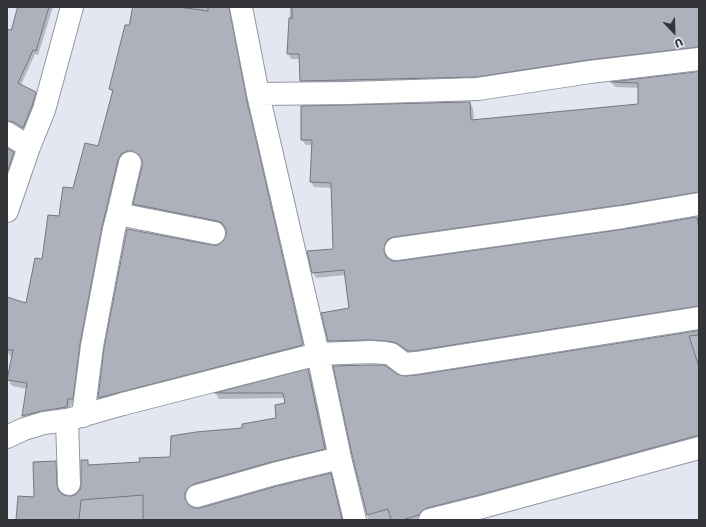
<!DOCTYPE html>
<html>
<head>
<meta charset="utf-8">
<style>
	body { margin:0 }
	#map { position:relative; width:706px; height:527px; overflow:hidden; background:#e3e7f2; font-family:Poppins,sans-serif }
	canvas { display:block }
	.frame { position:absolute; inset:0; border:8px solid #333539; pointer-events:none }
	.north { position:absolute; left:654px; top:12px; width:40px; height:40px; -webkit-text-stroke:3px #e3e7f2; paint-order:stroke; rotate:157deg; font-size:11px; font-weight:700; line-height:16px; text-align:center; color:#333539 }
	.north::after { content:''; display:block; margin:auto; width:14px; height:18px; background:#333539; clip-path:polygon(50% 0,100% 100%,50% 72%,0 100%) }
</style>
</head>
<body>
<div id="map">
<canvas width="706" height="527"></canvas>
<div class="frame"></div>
<div class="north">U</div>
</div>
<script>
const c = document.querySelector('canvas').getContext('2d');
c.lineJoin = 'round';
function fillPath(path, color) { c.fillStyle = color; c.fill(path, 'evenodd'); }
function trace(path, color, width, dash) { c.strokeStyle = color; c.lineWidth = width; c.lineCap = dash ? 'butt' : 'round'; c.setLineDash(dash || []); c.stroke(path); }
fillPath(new Path2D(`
	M19,7H53L38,55L35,54L21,85L35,93L38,97L26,132L7,126V30L12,32Z
	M134,7H233L231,9V15L250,112L248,109L303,350L102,403L99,398L105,348L212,246H218L224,242L227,235L226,228L220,226L137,209L134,204L143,166L142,159L137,156L113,196L82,177L99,148L113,94L110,89L129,26Z
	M290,7H699V52L480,82L304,86L301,81L300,59H291L288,53Z
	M699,73V197L387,250L386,258L391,261L398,262L625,230L699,218V311L412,356L332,346L329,341L351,309L346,275L316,278L313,272L334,250L332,188L314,187L311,182L313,145H306L302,140L470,103L473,108L474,121L639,105V88L615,87L612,83Z
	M106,209L110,215L76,405H71L70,413L27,422L23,416L27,389L12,386L8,379L13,356H10L7,351V342L26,304L60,217Z
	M699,332V441L422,520H368V517L353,455L396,375L404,377Z
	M308,371L311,376L328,454L188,499V506L193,509H201L330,474L334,480L343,520H17L35,498L55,462L58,467L60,493L62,496L70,497L76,495L81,490L87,461L90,466L141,463L171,458L243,429L277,419L286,404L285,398L219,399L216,394Z`), '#0003');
const building = new Path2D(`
	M18,7H49L36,51L33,50L18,83L36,92L32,106L23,128L14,122L7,121V29L11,30Z
	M133,7H179L208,11V7H229L248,106V109H249L303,345L98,398L104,348L127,229L212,245H218L223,241L226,235V229L222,223L217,221L133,204L142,166V160L138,154L132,151H127L121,154L118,160L102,227L80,344L73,399H68L67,407L42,411L22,416L27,383L7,380L13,350H7V297L26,303L35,258L42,259L48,215L59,216L63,187L73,188L85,143L98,146L113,90L109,89L125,25H129Z
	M292,7H699V47L588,60L477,77L300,81L299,54H287L289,18H292Z
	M699,72V192L621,205L394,237L388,239L385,244L384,250L386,257L392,261H398L625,229L697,217L699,228V306L414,351H408L398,344L393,342L386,341L371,340L328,341L321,313L349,308L344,270L312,273L307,251L333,249L331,183L310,182L312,140H301V106L470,102L471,120L638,104V83L611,82Z
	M7,148L14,152L7,173Z
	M699,331V335L689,336L699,367V436H696L479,495L427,508L422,511L419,515L402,520H391L388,509L367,515L352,455L333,366L371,365H384L386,366L397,374L405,376L417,375Z
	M308,369L325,449L271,462L194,484L188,488L185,493V499L189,505L194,508H200L277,486L331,473L342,520H143V495L81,500L79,520H16L18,496L34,497L33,462L56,461L57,484L58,490L63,495L70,496L75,495L80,490L81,484V460H88V465L140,462L139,458L170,457L171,436L196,432L242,428V424L276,418L275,405L285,403L283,393H215Z`);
fillPath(building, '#adb1bc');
trace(building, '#737680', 1);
const minor = new Path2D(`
	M241,7L258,94L318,354L340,458L355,520
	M258,94L348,93L478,89L590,72L699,59
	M7,133L29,147
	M7,211L29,147L44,110L72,7
	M118,214L130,163
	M396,249L623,217L699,204
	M83,416L92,346L114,229L118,214L214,233
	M67,420L69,484
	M7,437L24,429L44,423L67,420L123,404L318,354L371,352L385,353L391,354L404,364L416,363L699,318
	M197,496L274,474L340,458
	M430,520L482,507L699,448`);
trace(minor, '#9497a1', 24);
trace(minor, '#fff', 22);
</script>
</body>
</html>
